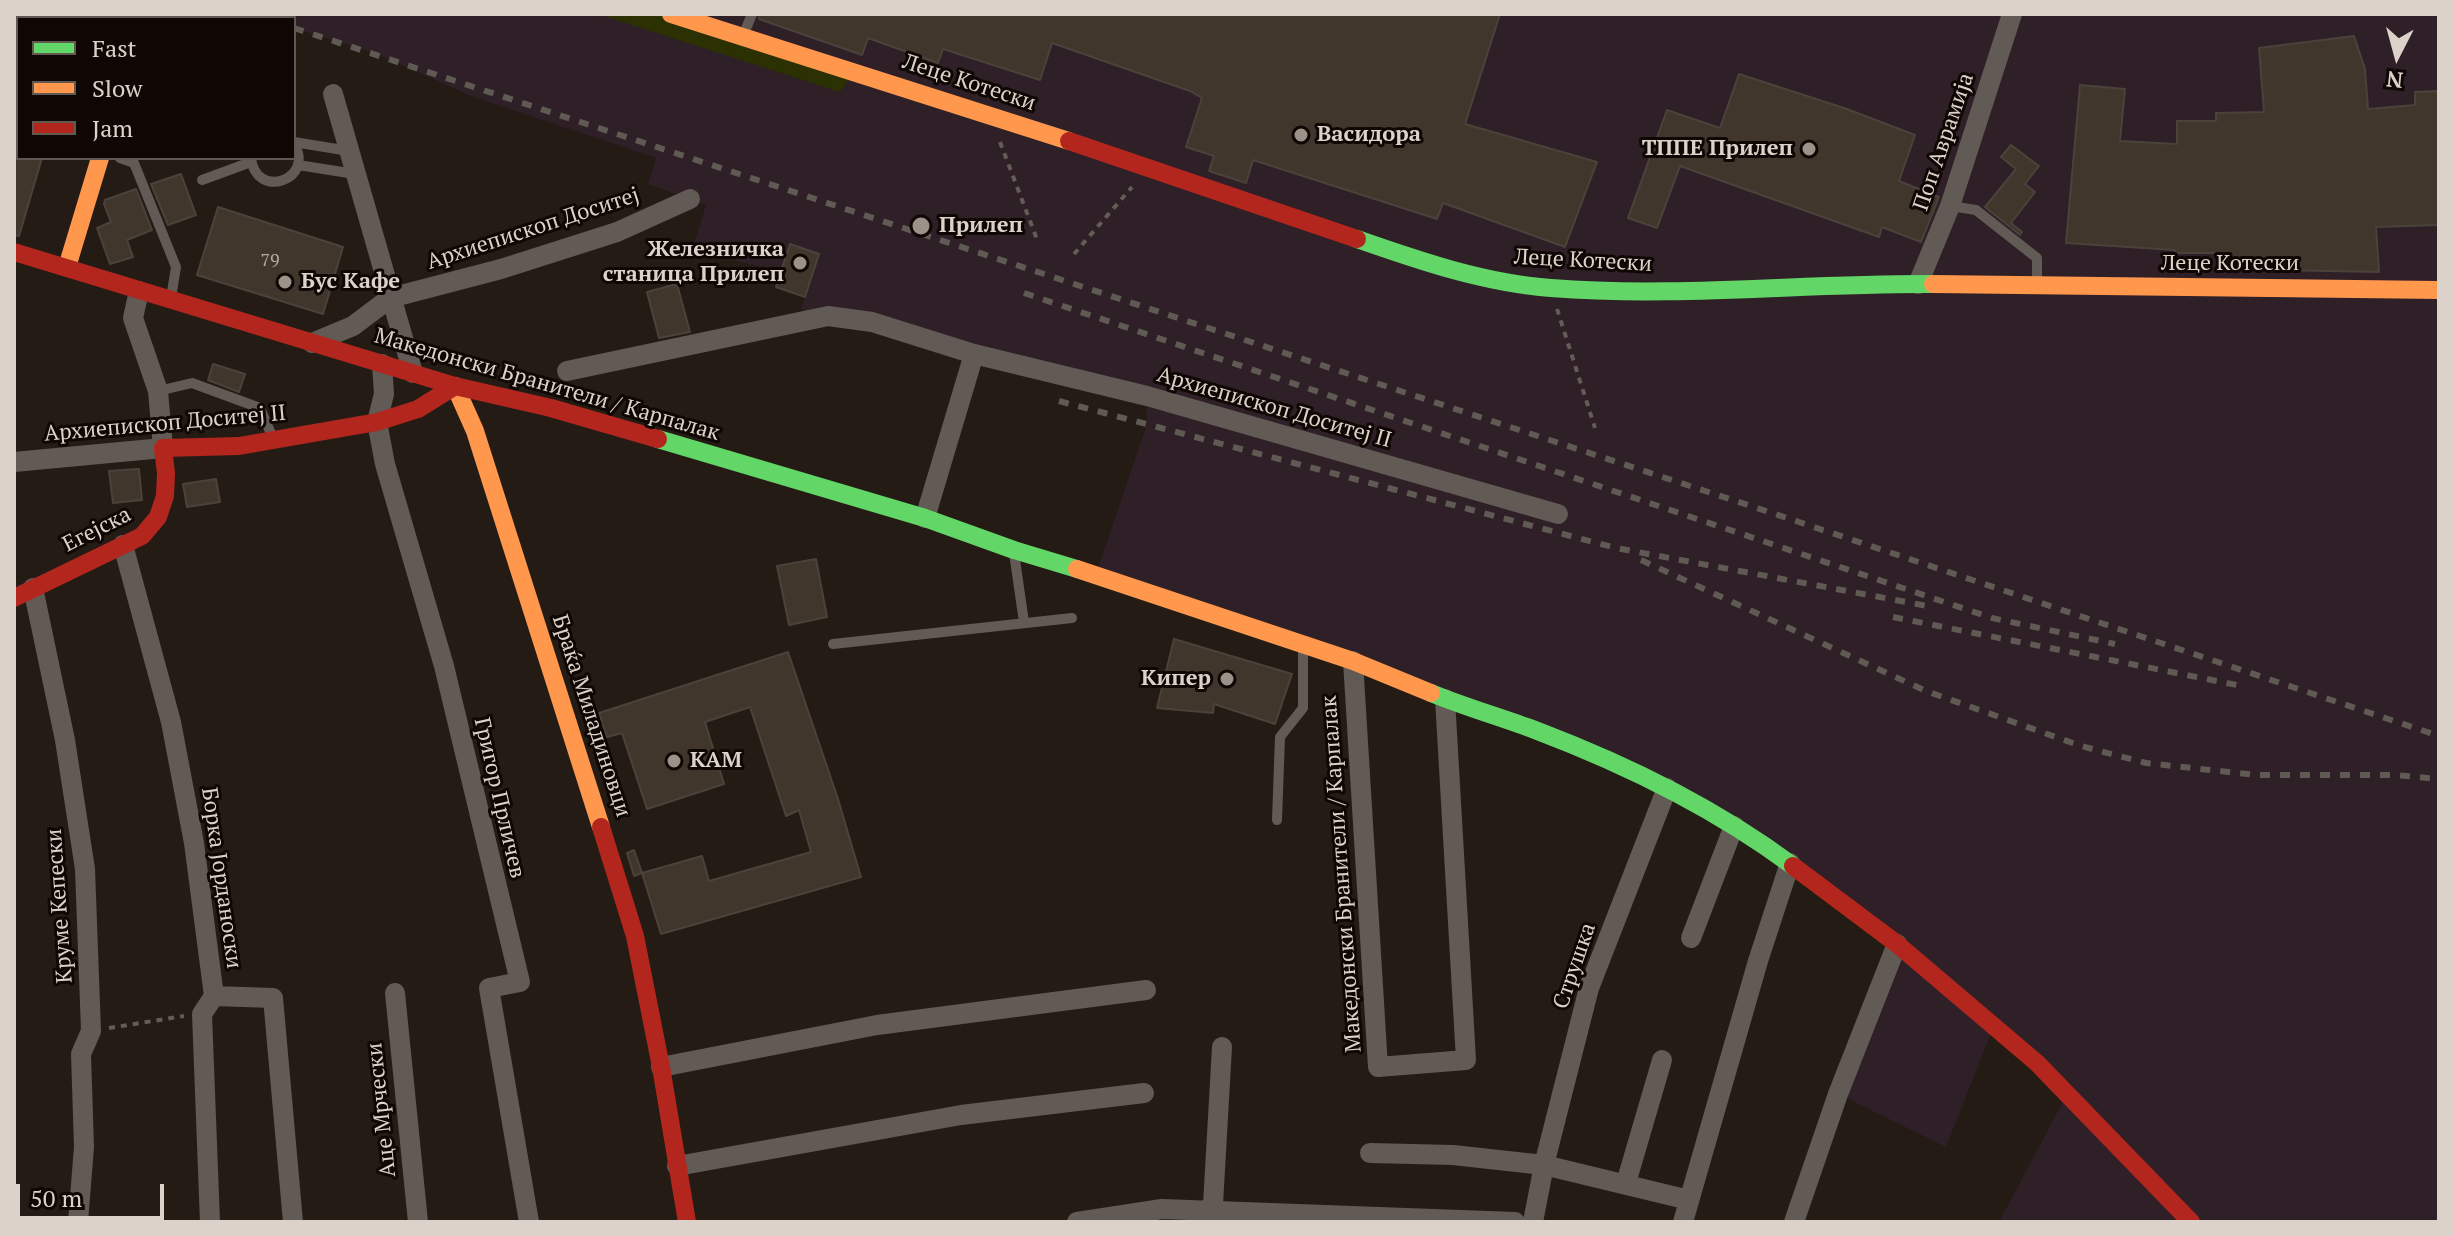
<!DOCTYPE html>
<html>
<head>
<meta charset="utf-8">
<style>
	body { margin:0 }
	#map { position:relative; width:2453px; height:1236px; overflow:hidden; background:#241c14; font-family:"PT Serif",serif }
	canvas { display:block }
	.frame { position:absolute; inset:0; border:16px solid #ddd2c9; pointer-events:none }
	.legend { position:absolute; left:16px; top:16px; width:280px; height:144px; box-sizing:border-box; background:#0e0703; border:2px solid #615852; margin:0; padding:10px 14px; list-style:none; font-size:24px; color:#ddd2c9 }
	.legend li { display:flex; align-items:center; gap:16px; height:40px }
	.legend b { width:40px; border:2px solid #615852 }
	.north { position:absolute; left:2357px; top:16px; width:80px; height:80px; -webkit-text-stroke:6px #0e0703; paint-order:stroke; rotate:186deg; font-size:22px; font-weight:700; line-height:32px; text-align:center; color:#ddd2c9 }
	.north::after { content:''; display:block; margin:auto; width:28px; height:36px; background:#ddd2c9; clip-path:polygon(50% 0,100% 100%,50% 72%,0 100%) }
	.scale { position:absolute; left:16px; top:1184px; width:148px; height:36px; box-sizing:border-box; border:4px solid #ddd2c9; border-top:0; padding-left:10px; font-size:24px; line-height:28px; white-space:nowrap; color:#ddd2c9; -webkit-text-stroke:6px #0e0703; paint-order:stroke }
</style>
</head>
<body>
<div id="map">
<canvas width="2453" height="1236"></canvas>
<div class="frame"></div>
<ul class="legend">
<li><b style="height:10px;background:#63d668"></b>Fast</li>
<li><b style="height:10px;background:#ff974d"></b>Slow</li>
<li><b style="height:10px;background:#b3261e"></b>Jam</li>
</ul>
<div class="north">N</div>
<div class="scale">50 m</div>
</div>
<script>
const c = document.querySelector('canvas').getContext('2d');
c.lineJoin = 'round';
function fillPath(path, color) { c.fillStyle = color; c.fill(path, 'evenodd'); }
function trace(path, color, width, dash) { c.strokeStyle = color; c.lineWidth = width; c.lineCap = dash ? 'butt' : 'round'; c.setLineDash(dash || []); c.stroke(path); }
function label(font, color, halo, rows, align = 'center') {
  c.font = font + ' "PT Serif",serif'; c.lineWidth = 6; c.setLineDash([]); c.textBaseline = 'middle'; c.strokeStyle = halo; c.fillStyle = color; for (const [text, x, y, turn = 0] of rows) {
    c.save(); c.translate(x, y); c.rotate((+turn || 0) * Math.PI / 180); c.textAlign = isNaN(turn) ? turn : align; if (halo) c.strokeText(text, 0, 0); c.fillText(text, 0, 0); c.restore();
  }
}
fillPath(new Path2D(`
	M248,14H2439V1222H1999L2067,1094L1994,1026L1946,1147L1838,1094L1897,944L1667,788L1096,574L1147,424V396L801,309L819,254L790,245L781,272L734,260L737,250L717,244L713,255L692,251L706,205L648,184L656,158L476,98L377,54L294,28V18H261Z`), '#2f1f27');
fillPath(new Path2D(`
	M598,14H671L854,71L840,92Z`), '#2b3103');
const building = new Path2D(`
	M760,14H1500L1465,124L1597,162L1565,247L1443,203L1437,219L1253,160L1246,183L1209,171L1214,156L1186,147L1202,98L1190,91L1052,43L1040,80L943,49L938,63L868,38L862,55L759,19Z
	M2354,36L2365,69L2368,109L2415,105V92L2439,91V225L2376,227L2379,272L2276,270V262L2227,263V253H2175V250L2066,243L2080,85L2125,89L2120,141L2177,144V121H2216V113L2264,112L2259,48Z
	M1739,74L1847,109L1915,135L1899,181L1939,197L1921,242L1882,227L1879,237L1680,166L1657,228L1628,218L1667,110L1720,128Z
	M2011,145L2039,166L2025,184L2035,192L2011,223L2022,232L2020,235L1985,207L2016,169L2001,157Z
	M14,158H42L19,236L14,235Z
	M181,174L196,215L168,225L151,184Z
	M136,189L152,230L127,240L133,257L110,264L97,228L111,222L104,204L105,200Z
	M218,207L343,247L323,314L197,275Z
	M790,244L819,254L805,297L776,287Z
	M677,284L690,332L659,338L647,292Z
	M213,364L245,374L239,392L208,380Z
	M139,469L142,500L113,503L109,471Z
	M216,479L220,502L187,507L183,484Z
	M816,559L827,617L789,625L777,566Z
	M1174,639L1292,674L1275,724L1214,704L1213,713L1157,708Z
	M788,652L838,799L861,877L661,934L642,873L702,856L709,881L811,852L799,810L786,816L750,707L705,722L724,784L647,809L622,733L607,737L599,713Z
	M634,850L642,873L634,876L627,853Z`);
fillPath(building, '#40362c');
trace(building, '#4a433b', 2);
trace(new Path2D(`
	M1000,142L1038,242
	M1074,254L1132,187
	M1557,309L1595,428
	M109,1028L184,1016`), '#635d56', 4, [6, 6]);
trace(new Path2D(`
	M743,36L752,14
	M294,142L349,151
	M120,158L134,163L176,267L171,298
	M251,158C256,201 316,179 294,144
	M298,165L355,174
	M202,180L251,162
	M1950,206L1976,210L2037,258V285
	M158,391L192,383L260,408L272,436
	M1014,553L1024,622
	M833,644L1072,618
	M1277,820L1280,737L1303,708V646`), '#615a55', 10);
trace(new Path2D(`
	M22,14L38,18
	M333,94L413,373
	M1918,284L1950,206L2012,14
	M312,343L353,326L390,298L501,269L617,232L690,199
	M382,364L384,394L377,422L385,464L444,666L520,982L489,988L529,1222
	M567,371L828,316L872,322L974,354L1147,396L1558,514
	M14,462L163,448L158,391L133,318L139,291
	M925,518L974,354
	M123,545L171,722L194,843L214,996L202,1014L210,1222
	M33,588L65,740L85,869L91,1031L81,1054L84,1147L78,1222
	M1353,661L1378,1067L1466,1060L1445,699
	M1691,938L1734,826
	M395,993L418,1222
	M214,996L273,998L293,1222
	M661,1067L877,1025L1146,990
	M1370,1153L1453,1155L1544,1165L1689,1200
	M677,1166L961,1115L1144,1093
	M1626,1183L1662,1060
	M1077,1222L1162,1209L1515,1222
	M1212,1222L1222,1047
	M1533,1222L1544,1165L1589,988L1667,788
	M1683,1222L1758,961L1790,863
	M1794,1222L1838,1094L1897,944`), '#615a55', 20);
trace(new Path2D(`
	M144,18L146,14
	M1357,239C1420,261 1484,283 1551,288C1677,298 1806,283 1933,284
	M658,439L925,518L1014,550L1077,569
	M1431,693C1465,707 1500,717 1535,730C1625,764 1715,808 1793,866`), '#63d668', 18);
trace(new Path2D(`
	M671,14L1069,141
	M67,267L100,158
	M1933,284L2439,290
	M455,386L475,431L601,827
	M1077,569L1353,661L1431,693`), '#ff974d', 18);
trace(new Path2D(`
	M1069,141L1357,239
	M14,252L455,386L551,408L658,439
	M14,598L142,536L158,517L165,496L166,473L163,448L239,446L377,422L418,409L455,386
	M601,827L635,936L661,1067L687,1222
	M1793,866L1897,944L2037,1063L2191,1222`), '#b3261e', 18);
trace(new Path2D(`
	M248,14L261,18
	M294,28L1754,507L2439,736
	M1024,293L1992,618L2115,644
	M1059,401L1616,548L1933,607
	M1641,560L1926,691L2081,746L2146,763L2256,775H2395L2439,779
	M1893,617L2242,686`), '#605a54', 6, [10, 10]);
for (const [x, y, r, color] of [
	[1301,135,8,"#9c928a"],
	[1809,149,8,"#9c928a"],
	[921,226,10,"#9c928a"],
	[800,263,8,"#9c928a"],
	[285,282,8,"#9c928a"],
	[1227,679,8,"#9c928a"],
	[674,761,8,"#9c928a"]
]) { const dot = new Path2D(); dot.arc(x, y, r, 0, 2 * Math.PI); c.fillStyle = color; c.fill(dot); trace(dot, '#0e0703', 3); }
label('18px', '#b6aba2', null, [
	["79",270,261]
]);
label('22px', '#ddd2c9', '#0e0703', [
	["Леце Котески",969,83,18],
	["Поп Аврамија",1944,142,-71],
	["Архиепископ Доситеј",533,229,-18],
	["Леце Котески",1583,261,3],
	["Леце Котески",2230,264],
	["Македонски Бранители / Карпалак",547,385,16],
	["Архиепископ Доситеј II",1274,408,16],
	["Архиепископ Доситеј II",165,424,-5],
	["Егејска",97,530,-27],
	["Браќа Миладиновци",591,716,72],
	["Григор Прличев",499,798,77],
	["Македонски Бранители / Карпалак",1342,874,-94],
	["Борка Јорданоски",221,878,82],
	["Круме Кепески",60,906,-94],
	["Струшка",1575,966,-71],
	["Аце Мрчески",382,1110,-96]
]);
label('bold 22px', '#ddd2c9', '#0e0703', [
	["Васидора",1317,135],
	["ТППЕ Прилеп",1793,149,"right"],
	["Прилеп",939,226],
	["Железничка",784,250,"right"],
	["станица Прилеп",784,275,"right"],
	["Бус Кафе",301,282],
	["Кипер",1211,679,"right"],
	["КАМ",690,761]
], 'left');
</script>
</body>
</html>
